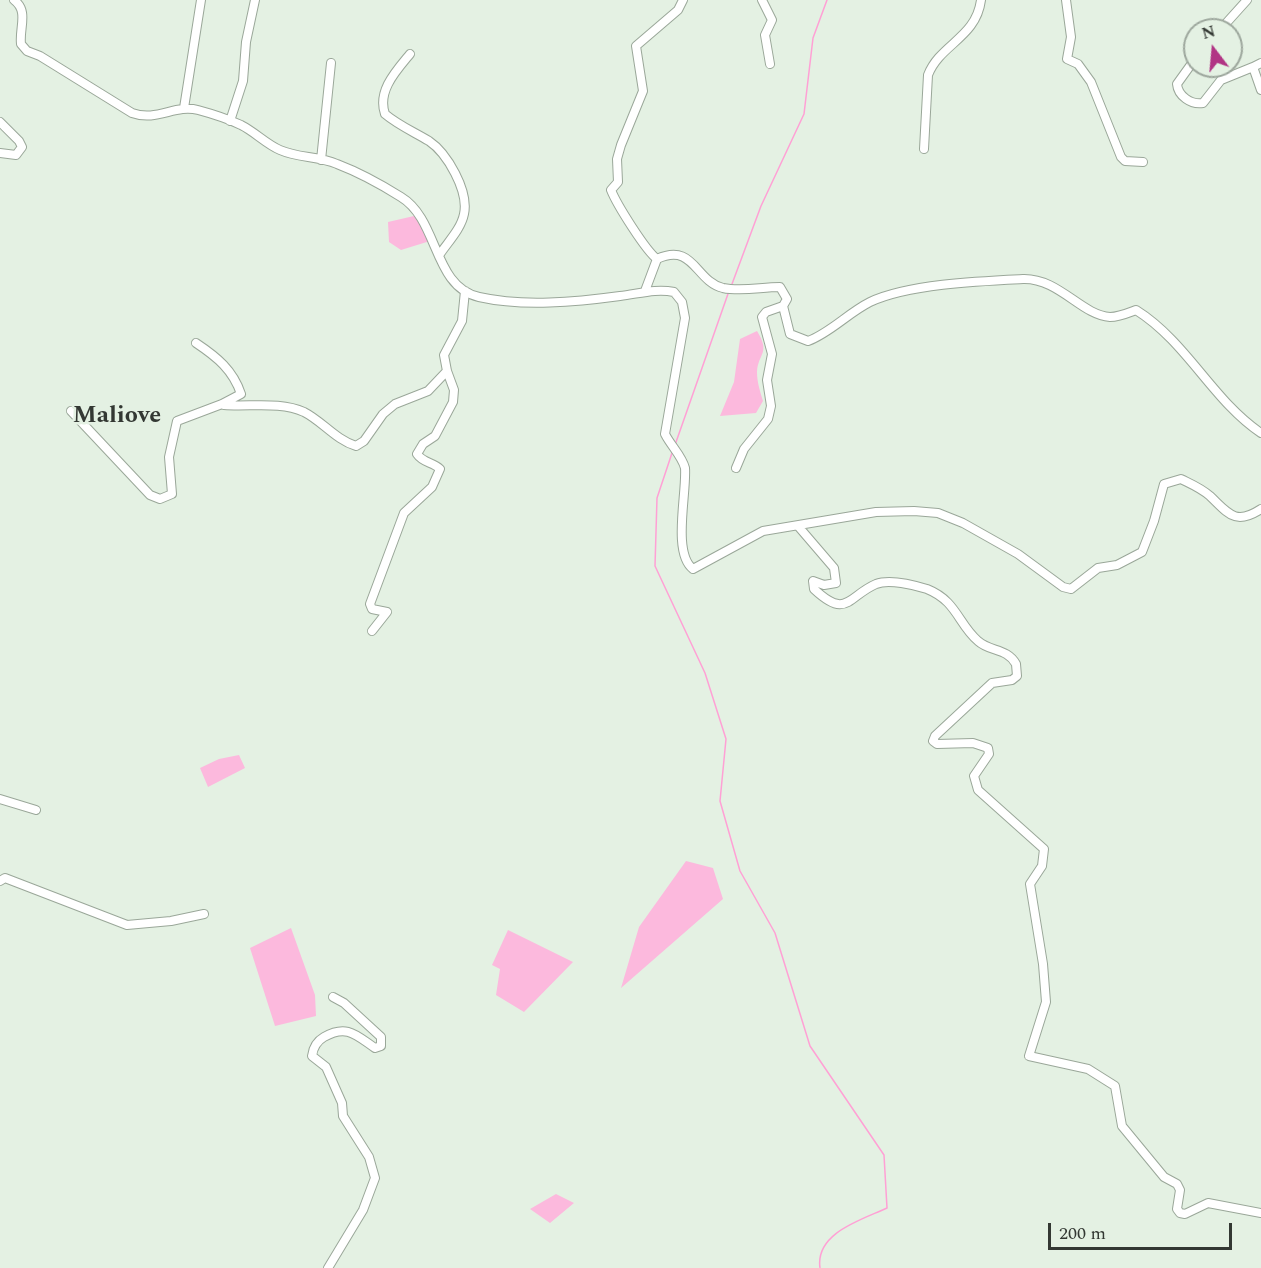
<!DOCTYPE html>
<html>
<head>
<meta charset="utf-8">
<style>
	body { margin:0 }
	#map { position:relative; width:1261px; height:1268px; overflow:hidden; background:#e4f1e3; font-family:Spectral,serif }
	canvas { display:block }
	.north { position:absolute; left:1183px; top:18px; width:60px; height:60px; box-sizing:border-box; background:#e4f1e3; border:2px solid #9da79d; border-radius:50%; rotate:344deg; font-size:16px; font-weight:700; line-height:24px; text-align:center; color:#333833 }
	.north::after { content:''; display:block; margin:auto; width:21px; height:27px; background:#b13484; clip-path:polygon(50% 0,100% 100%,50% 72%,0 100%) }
	.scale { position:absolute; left:1048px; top:1223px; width:184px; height:27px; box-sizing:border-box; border:3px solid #333833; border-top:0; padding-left:8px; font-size:18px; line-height:21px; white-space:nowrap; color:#333833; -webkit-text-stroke:4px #e4f1e3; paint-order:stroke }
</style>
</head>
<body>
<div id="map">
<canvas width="1261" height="1268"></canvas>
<div class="north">N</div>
<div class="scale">200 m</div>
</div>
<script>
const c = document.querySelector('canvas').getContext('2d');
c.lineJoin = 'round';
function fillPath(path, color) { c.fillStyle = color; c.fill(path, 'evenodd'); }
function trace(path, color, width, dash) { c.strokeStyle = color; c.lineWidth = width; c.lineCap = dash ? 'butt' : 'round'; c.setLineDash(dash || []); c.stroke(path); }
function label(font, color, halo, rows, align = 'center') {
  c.font = font + ' Spectral,serif'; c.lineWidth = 5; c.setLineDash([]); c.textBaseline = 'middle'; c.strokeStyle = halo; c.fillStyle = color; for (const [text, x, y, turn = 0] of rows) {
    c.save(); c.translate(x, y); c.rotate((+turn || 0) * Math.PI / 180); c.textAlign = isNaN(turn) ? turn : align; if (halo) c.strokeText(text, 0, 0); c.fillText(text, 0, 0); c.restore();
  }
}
fillPath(new Path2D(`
	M414,216L422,224L430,241L401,250L389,242L388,222Z
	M757,331C771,354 758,353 757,372C757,382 760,391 763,401L756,413L720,416L734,382L740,339Z
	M239,755L245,768L208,787L200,768L219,759Z
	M686,861L713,868L723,899L621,988L639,927Z
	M291,928L315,995L316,1016L275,1026L250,948Z
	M508,930L573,962L524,1012L496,995L500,969L492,965Z
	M556,1194L574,1203L550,1223L530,1209Z`), '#fcb9dd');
trace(new Path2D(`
	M732,284L761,206L804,114L813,38L827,0
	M675,445L729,291
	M672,453L657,498L655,566L705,673L726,739L720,801L740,871L775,933L810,1046L884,1155L887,1208C861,1220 815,1233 820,1268`), '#ffa0d5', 1.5);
const minor = new Path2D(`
	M14,0C29,11 19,28 21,44L27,51L40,56L132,113C157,122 175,104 198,110C213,114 228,119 241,125C255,132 266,144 280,150C298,158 318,156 337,164C358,172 382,185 401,197C439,220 433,287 479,297C523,307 576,302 620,296C638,294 656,288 674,292L682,302L685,318L665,434C671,446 682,456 685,468C687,493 672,553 693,569L763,531L876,512L914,511L938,513L963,523L1018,554L1063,587L1071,589L1098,568L1117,565L1142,552L1154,521L1164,484L1181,479C1191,484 1201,488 1210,496C1228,513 1235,526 1261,509
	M762,0L772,20L765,35L770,64
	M1066,0L1071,37L1067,59L1078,64L1091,82L1121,157L1125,161L1143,162
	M1220,30L1247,0
	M410,54C396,71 377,91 385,114C398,125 414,132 429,141C447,153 469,191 464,214C461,229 448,242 440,254
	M1195,59L1177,84C1178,96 1191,105 1203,103L1221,80L1253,67
	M1261,63L1253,67L1261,90
	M184,108L201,0
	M230,121L243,81L246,42L255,0
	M0,122L19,141L22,147L16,155L0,153
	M924,149L928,75C940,44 976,38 981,0
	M321,160L331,63
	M657,259C646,251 617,205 611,190L618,182L617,159L621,145L643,91L636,46L678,10L683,0
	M645,291L657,259C694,242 695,281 723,288C742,292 761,287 780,287L787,299L783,306L766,312L762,317L772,354L767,380L771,406L768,419L744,449L736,468
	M783,306L790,334L808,341C830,333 848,313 870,302C908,284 981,281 1023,279C1059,278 1081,315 1110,317C1119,317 1128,313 1136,310C1187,342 1213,401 1261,433
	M224,405C250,407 280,401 304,412C322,421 336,440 356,446L364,441L383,414L395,404L428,391L447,371
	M71,411L150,495L160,499L172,494L169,457L177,421L222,404L241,394C233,370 217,357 196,343
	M798,526L834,568L836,583L824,585L813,581L814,589C847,620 848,596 876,584C889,579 914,585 927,589C957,601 958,624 978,641C990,652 1007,648 1016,664L1017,676L1012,680L992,683L935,736L933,741L937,744L973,743L988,748L989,754L974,776L978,790L1044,849L1042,866L1030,884L1043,964L1046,1002L1029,1056L1088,1069L1115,1086L1122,1126L1164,1177L1177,1184L1180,1190L1177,1209L1180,1213L1185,1214L1208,1203L1261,1213
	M372,631L387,612L372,609L370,604L404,513L432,487L440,469C433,462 423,463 417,454L423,444L435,436L453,402L454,390L447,371L444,355L462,321L465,291
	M0,799L36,810
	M0,881L5,878L127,925L171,921L204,914
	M328,1268L363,1210L375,1178L369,1157L343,1116L342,1103L326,1067L312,1056C313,1048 317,1041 324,1037C347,1024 356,1035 375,1048L381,1046V1037L344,1003L333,997`);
trace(minor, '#9aa799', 10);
trace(minor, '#fff', 8);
label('bold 24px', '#333833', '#e4f1e3', [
	["Maliove",117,417]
]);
</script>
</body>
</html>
